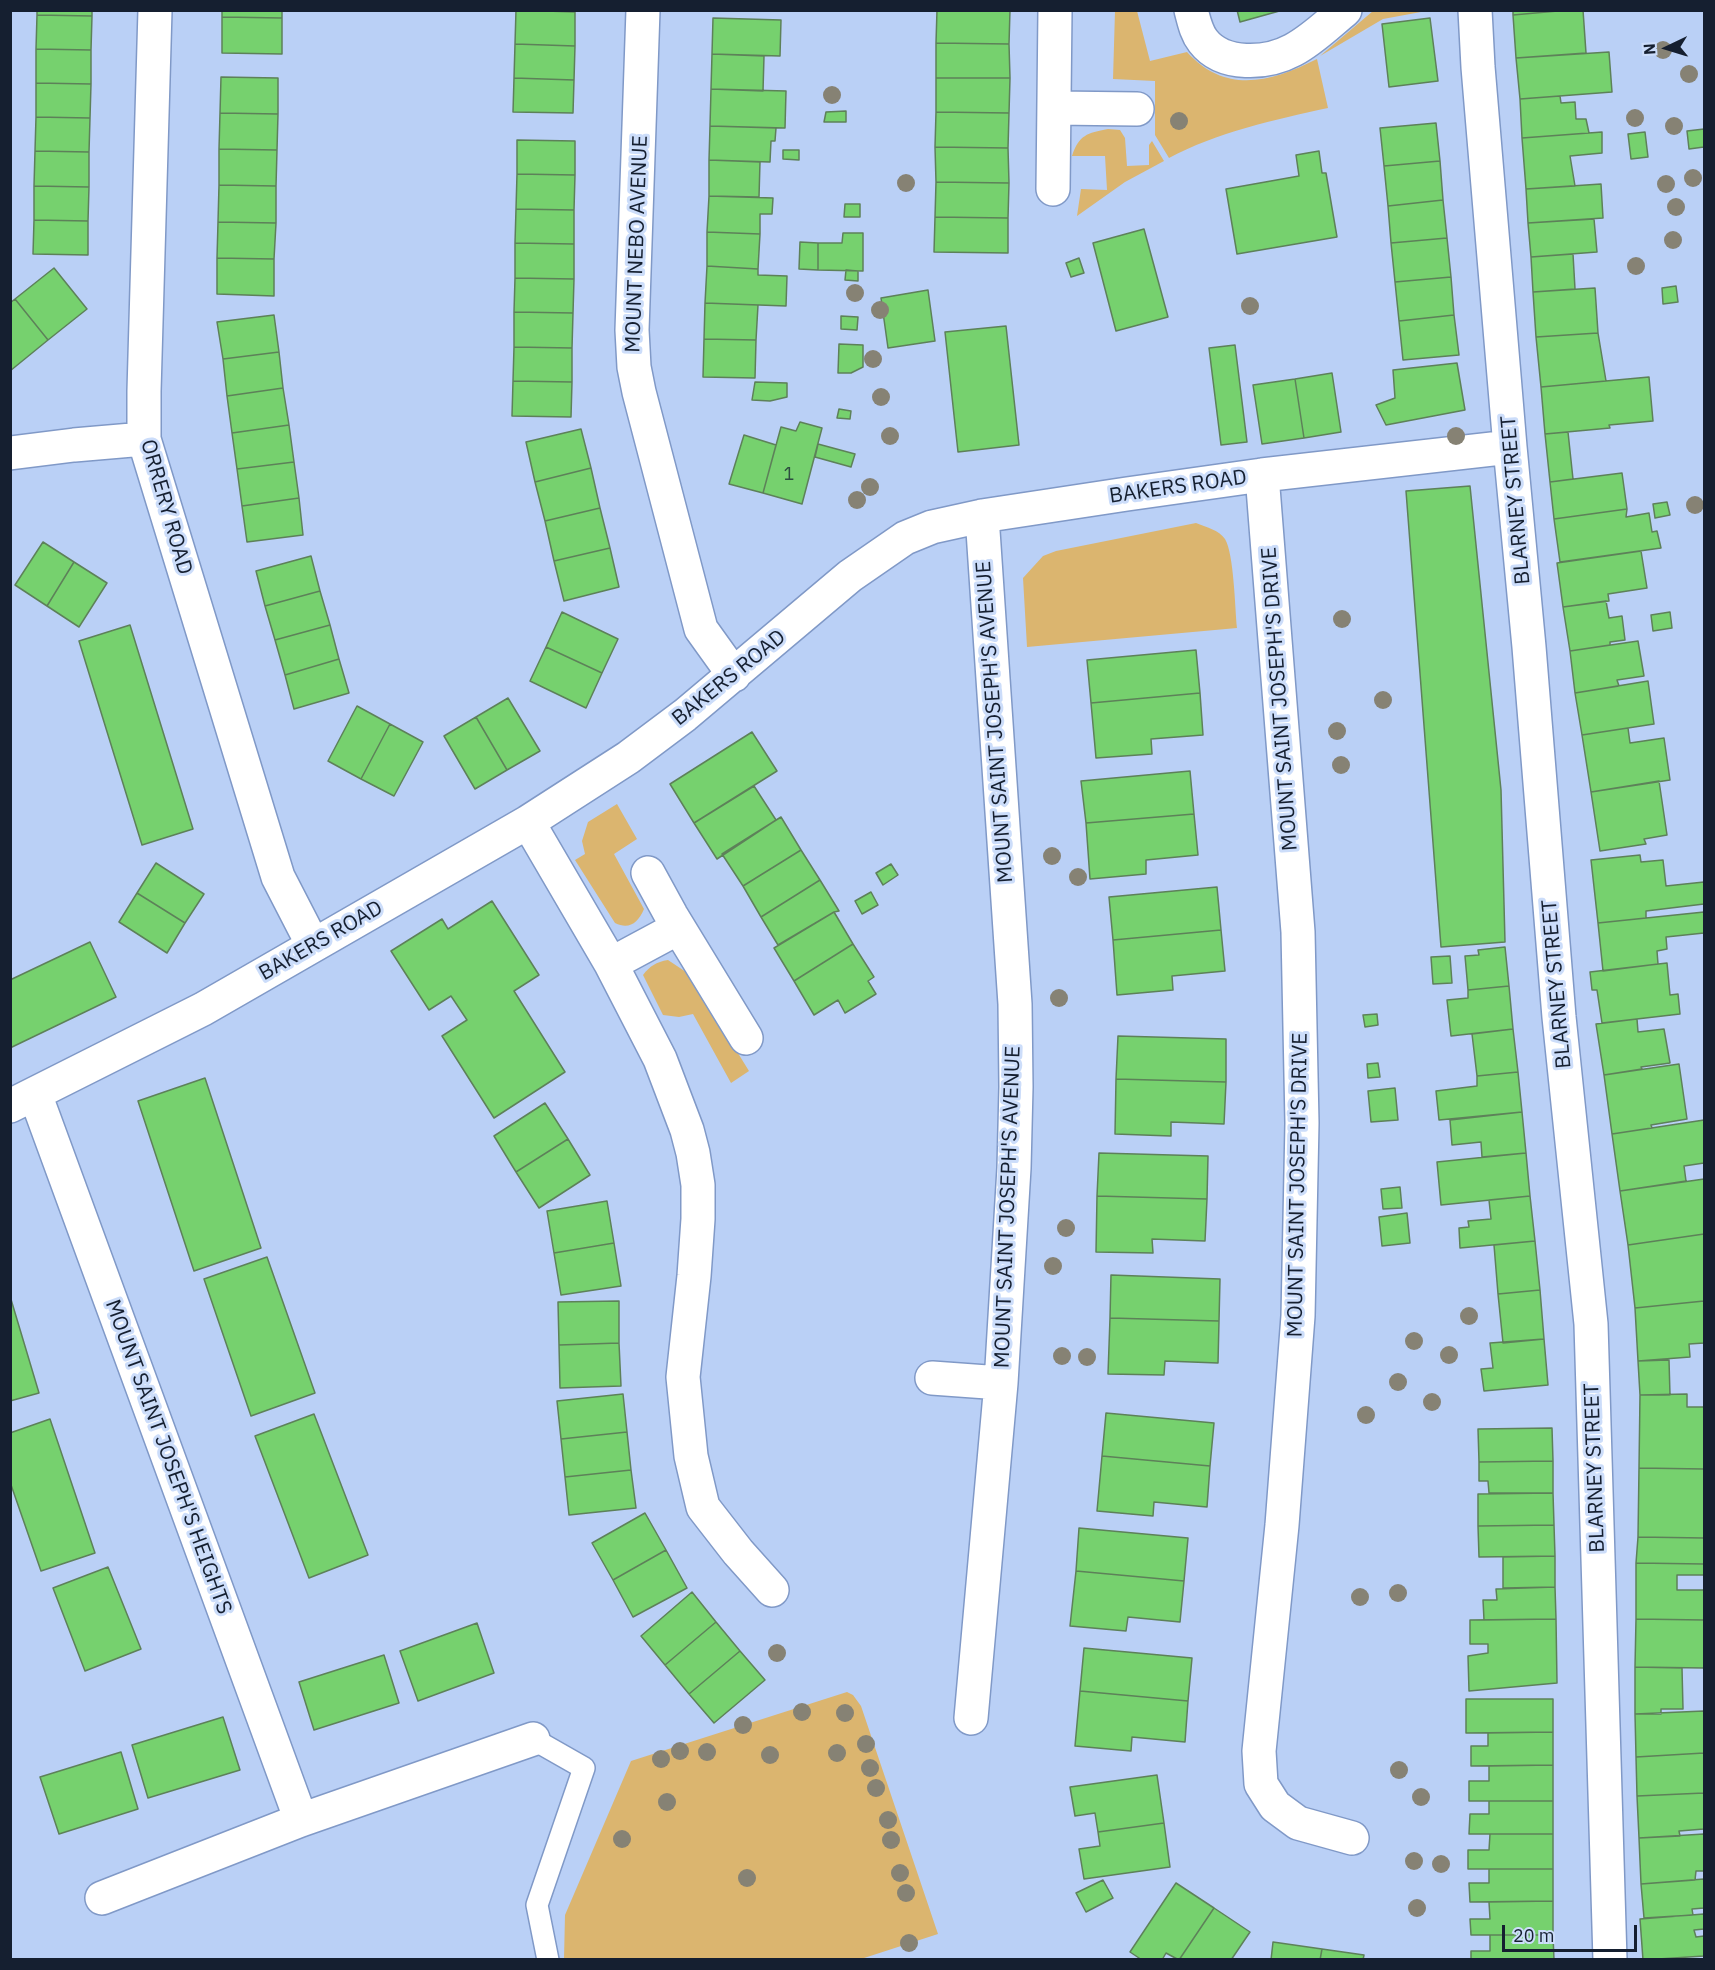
<!DOCTYPE html>
<html>
<head>
<meta charset="utf-8">
<style>
	body { margin:0 }
	#map { position:relative; width:1715px; height:1970px; overflow:hidden; background:#bad0f6; font-family:"IBM Plex Sans",sans-serif }
	canvas { display:block }
	.frame { position:absolute; inset:0; border:12px solid #151f30; pointer-events:none }
	.north { position:absolute; left:1637px; top:18px; width:60px; height:60px; -webkit-text-stroke:4px #ccddfa; paint-order:stroke; rotate:266deg; font-size:16px; font-weight:700; line-height:24px; text-align:center; color:#151f30 }
	.north::after { content:''; display:block; margin:auto; width:21px; height:27px; background:#151f30; clip-path:polygon(50% 0,100% 100%,50% 72%,0 100%) }
	.scale { position:absolute; left:1502px; top:1925px; width:135px; height:27px; box-sizing:border-box; border:3px solid #151f30; border-top:0; padding-left:8px; font-size:18px; line-height:21px; white-space:nowrap; color:#151f30; -webkit-text-stroke:4px #ccddfa; paint-order:stroke }
</style>
</head>
<body>
<div id="map">
<canvas width="1715" height="1970"></canvas>
<div class="frame"></div>
<div class="north">N</div>
<div class="scale">20 m</div>
</div>
<script>
const c = document.querySelector('canvas').getContext('2d');
c.lineJoin = 'round';
function fillPath(path, color) { c.fillStyle = color; c.fill(path, 'evenodd'); }
function trace(path, color, width, dash) { c.strokeStyle = color; c.lineWidth = width; c.lineCap = dash ? 'butt' : 'round'; c.setLineDash(dash || []); c.stroke(path); }
function label(font, color, halo, rows, align = 'center') {
  c.font = font + ' "IBM Plex Sans",sans-serif'; c.lineWidth = 6; c.setLineDash([]); c.textBaseline = 'middle'; c.strokeStyle = halo; c.fillStyle = color; for (const [text, x, y, turn = 0] of rows) {
    c.save(); c.translate(x, y); c.rotate((+turn || 0) * Math.PI / 180); c.textAlign = isNaN(turn) ? turn : align; if (halo) c.strokeText(text, 0, 0); c.fillText(text, 0, 0); c.restore();
  }
}
fillPath(new Path2D(`
	M1115,11H1137L1150,61L1187,52C1226,95 1271,82 1317,59L1328,108C1277,119 1215,133 1169,158L1155,135V81L1113,79Z
	M1373,11L1421,10V12L1383,19L1320,56Z
	M1108,129L1120,130L1125,138L1127,166L1149,165V145L1152,141L1164,161L1125,182L1077,216L1081,189L1107,190L1105,156H1072C1079,135 1087,133 1108,129Z
	M1196,523C1206,527 1219,530 1225,539C1234,554 1235,608 1237,628L1027,647L1023,578L1043,556L1056,551Z
	M617,804L637,839L614,854L644,909C638,923 629,930 615,923L575,860L585,854L582,841L588,822Z
	M668,960L689,974L749,1071L731,1083L693,1014L679,1017L663,1015L643,975C650,966 656,962 668,960Z
	M847,1692L853,1695L861,1706L938,1934L861,1959H564L565,1915L631,1761Z`), '#dbb56f');
const building = new Path2D(`
	M37,10H92V16L37,15Z
	M222,10H282V18L222,17Z
	M516,10L575,12V46L515,44Z
	M937,10H1010L1009,44L936,43Z
	M1237,10H1283L1240,22Z
	M1513,10H1569L1513,15Z
	M1569,10H1583L1586,53L1516,58L1513,15Z
	M37,15L92,16L91,50L36,49Z
	M222,17L282,18V54L222,53Z
	M713,18L781,20L780,56L712,54Z
	M1430,18L1438,81L1389,87L1382,24Z
	M936,43L1009,44L1010,78H936Z
	M515,44L575,46L574,80L514,78Z
	M36,49L91,50V84L36,83Z
	M1609,52L1612,92L1520,99L1516,58Z
	M712,54L764,56L763,91L711,89Z
	M221,77L278,78V114L220,113Z
	M514,78L574,80L573,113L513,112Z
	M936,78H1010L1009,113L936,112Z
	M36,83L91,84L90,118L36,117Z
	M711,89L786,91L785,128L710,126Z
	M1560,96L1561,103L1575,102L1576,119H1586L1589,133L1522,138L1520,99Z
	M846,111V122H824L826,112Z
	M936,112L1009,113L1008,148L935,147Z
	M220,113L278,114L277,150L219,149Z
	M36,117L90,118L89,152L35,151Z
	M1436,123L1440,161L1384,166L1380,128Z
	M710,126L776,128L775,141H771L770,162L709,160Z
	M1704,129V147L1689,149L1687,131Z
	M1602,132V153L1570,156L1575,186L1526,189L1522,138Z
	M1645,132L1648,157L1631,159L1628,134Z
	M517,140L575,141V175L517,174Z
	M935,147L1008,148L1009,183L936,182Z
	M219,149L277,150L276,186L219,185Z
	M783,150H799V160L783,159Z
	M35,151L89,152V187L34,186Z
	M1319,151L1322,173H1326L1337,237L1237,254L1226,189L1299,176L1296,155Z
	M709,160L760,162L759,197L709,196Z
	M1440,161L1443,200L1388,206L1384,166Z
	M517,174L575,175L574,210L516,209Z
	M936,182L1009,183L1008,218L935,217Z
	M1601,184L1603,218L1528,223L1526,189Z
	M219,185L276,186V223L218,222Z
	M34,186L89,187L88,221L34,220Z
	M709,196L773,198L772,214H760V234L707,232Z
	M1443,200L1447,238L1391,243L1388,206Z
	M845,204H860V217H844Z
	M516,209L574,210V244L515,243Z
	M935,217L1008,218V253L934,252Z
	M1594,219L1597,252L1531,257L1528,223Z
	M34,220L88,221V255L33,254Z
	M218,222L276,223L274,259L217,258Z
	M1144,229L1168,317L1116,331L1093,243Z
	M707,232L760,234L758,269L707,266Z
	M843,233H863V271L818,270V243H842Z
	M1447,238L1451,277L1395,282L1391,243Z
	M800,242L818,243V270L799,269Z
	M515,243L574,244V279L515,278Z
	M1573,254L1575,289L1533,292L1531,257Z
	M217,258L274,259V296L217,294Z
	M1079,258L1084,273L1071,277L1066,263Z
	M707,266L758,269V275L787,276L786,306L705,303Z
	M54,268L87,309L48,340L15,299Z
	M846,270L858,271V281L845,280Z
	M1451,277L1454,315L1399,321L1395,282Z
	M515,278L574,279L573,313L514,312Z
	M1676,286L1678,302L1663,304L1662,288Z
	M1595,288L1598,333L1536,337L1533,292Z
	M928,290L935,341L888,348L881,298Z
	M15,299L48,340L10,371V303Z
	M705,303L758,305L756,340L704,339Z
	M514,312L573,313L572,348L514,347Z
	M274,315L279,352L223,359L217,322Z
	M1454,315L1459,355L1403,360L1399,321Z
	M841,316L858,317L857,330L841,329Z
	M1006,326L1019,445L958,452L945,332Z
	M1598,333L1606,381L1541,387L1536,337Z
	M704,339L756,340L755,378L703,377Z
	M839,344L863,345V367L851,373H838Z
	M1235,345L1247,442L1221,445L1209,348Z
	M514,347L572,348V382L513,381Z
	M279,352L283,388L227,396L223,359Z
	M1457,363L1465,410L1386,425L1376,405L1395,398L1393,370Z
	M1332,373L1341,432L1304,438L1295,379Z
	M1649,377L1653,421L1609,425L1610,428L1545,434L1541,387Z
	M1295,379L1304,438L1262,444L1253,385Z
	M513,381L572,382L571,417L512,416Z
	M755,382L787,383V397L770,401L752,400Z
	M283,388L289,425L232,433L227,396Z
	M839,409L851,411L850,419L837,418Z
	M800,422L822,428L802,504L763,493L781,427L796,431Z
	M289,425L294,462L237,469L232,433Z
	M581,429L591,468L535,482L526,442Z
	M1568,432L1573,479L1550,482L1545,434Z
	M744,435L776,445L763,493L729,484Z
	M818,444L855,454L851,467L815,457Z
	M294,462L299,498L242,506L237,469Z
	M591,468L600,508L545,521L535,482Z
	M1622,473L1627,509L1554,519L1550,482Z
	M1470,486L1501,790L1505,942L1441,947L1406,491Z
	M299,498L303,535L247,542L242,506Z
	M1667,502L1670,515L1655,518L1653,504Z
	M600,508L610,548L554,561L545,521Z
	M1627,509L1626,517L1649,513L1652,532L1657,531L1661,548L1560,562L1554,519Z
	M43,542L74,562L47,606L15,585Z
	M610,548L619,587L564,601L554,561Z
	M1641,551L1647,588L1608,594L1609,601L1563,607L1557,563Z
	M311,556L320,591L265,606L256,571Z
	M74,562L107,583L79,627L47,606Z
	M320,591L330,625L275,640L265,606Z
	M1606,601L1609,618L1622,616L1625,640L1610,642V645L1570,651L1563,607Z
	M562,612L618,639L602,673L546,647Z
	M1670,612L1672,628L1653,631L1651,615Z
	M130,625L193,829L142,845L79,641Z
	M330,625L339,659L285,675L275,640Z
	M1638,641L1644,676L1617,680L1619,686L1575,693L1570,651Z
	M546,647L602,673L586,708L530,681Z
	M1196,650L1200,693L1091,703L1087,660Z
	M339,659L349,693L294,709L285,675Z
	M1648,681L1654,724L1582,735L1575,693Z
	M1200,693L1203,735L1151,739L1152,754L1096,758L1091,703Z
	M508,698L540,751L507,770L476,717Z
	M357,706L390,724L361,779L328,761Z
	M476,717L507,770L475,789L444,736Z
	M390,724L423,742L394,796L361,779Z
	M1628,728L1630,743L1664,738L1670,780L1591,792L1582,735Z
	M752,732L777,771L694,823L670,784Z
	M1190,771L1194,814L1086,823L1081,781Z
	M1659,781L1667,835L1644,839L1646,844L1600,851L1591,792Z
	M754,786L776,820L717,859L694,823Z
	M1194,814L1198,855L1146,860V874L1090,879L1086,823Z
	M781,817L801,850L743,886L722,854Z
	M801,850L820,880L761,917L743,886Z
	M1640,855L1641,862L1663,860L1666,886L1704,882V904L1646,911V918L1598,923L1591,860Z
	M156,863L204,894L185,923L137,893Z
	M891,864L898,875L883,885L876,873Z
	M820,880L839,911L834,912L778,945L761,917Z
	M1217,887L1221,930L1113,940L1109,897Z
	M871,892L878,905L862,914L855,901Z
	M137,893L185,923L167,953L119,922Z
	M492,901L539,975L514,991L565,1072L494,1118L442,1036L467,1020L451,996L429,1010L391,951L442,919L448,929Z
	M834,912L853,944L794,981L774,948Z
	M1704,912V933L1666,937L1667,949L1657,951L1658,964L1603,971L1598,923Z
	M1221,930L1225,971L1172,976L1173,990L1117,995L1113,940Z
	M90,942L116,997L10,1048V980Z
	M853,944L874,977L868,981L876,994L845,1013L838,1000L814,1015L794,981Z
	M1505,947L1509,986L1468,990L1465,956L1479,955L1478,950Z
	M1450,956L1452,983L1433,984L1431,957Z
	M1667,963L1670,995L1678,994L1680,1014L1602,1023L1597,990H1592L1590,972Z
	M1509,986L1513,1029L1451,1036L1447,1000L1468,998V990Z
	M1377,1014L1378,1025L1365,1027L1363,1015Z
	M1637,1019L1638,1032L1664,1029L1670,1063L1641,1067L1642,1069L1604,1075L1596,1024Z
	M1513,1029L1518,1072L1477,1076L1472,1034Z
	M1118,1036L1226,1039V1082L1116,1079Z
	M1378,1063L1380,1077L1368,1078L1367,1064Z
	M1679,1064L1687,1119L1651,1125L1652,1128L1612,1134L1604,1075Z
	M1518,1072L1522,1112L1439,1120L1436,1091L1477,1086V1076Z
	M205,1078L261,1248L194,1271L138,1101Z
	M1116,1079L1226,1082L1224,1124L1171,1122V1136L1115,1134Z
	M1395,1088L1398,1120L1371,1122L1368,1091Z
	M545,1103L568,1139L516,1172L494,1136Z
	M1522,1112L1526,1153L1482,1157L1481,1142L1452,1145L1450,1120Z
	M1704,1120V1163L1684,1166L1686,1181L1620,1191L1612,1134Z
	M568,1139L590,1175L539,1208L516,1172Z
	M1099,1153L1208,1156L1207,1199L1097,1196Z
	M1526,1153L1530,1196L1441,1205L1437,1162Z
	M1704,1179V1234L1628,1245L1620,1191Z
	M1400,1187L1402,1208L1383,1209L1381,1189Z
	M1097,1196L1207,1199L1205,1241L1152,1239L1153,1253L1096,1252Z
	M1530,1196L1535,1241L1460,1248L1459,1228L1469,1227L1468,1221L1491,1219L1489,1200Z
	M607,1201L614,1243L554,1253L547,1211Z
	M1407,1213L1410,1243L1382,1246L1379,1217Z
	M1704,1234V1301L1635,1308L1628,1245Z
	M1535,1241L1540,1290L1498,1294L1494,1245Z
	M614,1243L621,1286L561,1295L554,1253Z
	M267,1257L315,1393L251,1416L204,1279Z
	M1111,1275L1220,1279L1219,1321L1110,1318Z
	M1540,1290L1544,1339L1503,1343L1498,1294Z
	M10,1296L39,1393L10,1401Z
	M619,1301V1343L559,1345L558,1302Z
	M1704,1301V1343L1689,1344L1690,1357L1638,1361L1635,1308Z
	M1110,1318L1219,1321L1218,1363L1165,1361L1164,1375L1108,1374Z
	M1544,1339L1548,1385L1484,1391L1481,1369L1493,1368L1490,1343Z
	M619,1343L621,1386L560,1388L559,1345Z
	M1669,1360L1670,1395H1640L1638,1361Z
	M623,1394L627,1432L561,1439L557,1401Z
	M1687,1394V1407H1704V1469L1639,1468L1640,1395Z
	M1106,1413L1214,1423L1210,1466L1102,1456Z
	M314,1414L368,1555L309,1578L255,1436Z
	M50,1419L95,1553L41,1571L10,1482V1433Z
	M1552,1428L1553,1461L1479,1462L1478,1429Z
	M627,1432L631,1470L565,1477L561,1439Z
	M1102,1456L1210,1466L1207,1507L1154,1502L1153,1516L1097,1511Z
	M1553,1461V1493H1489L1488,1481H1479V1462Z
	M1639,1468L1704,1469V1538L1638,1537Z
	M631,1470L636,1508L569,1515L565,1477Z
	M1553,1493L1554,1525L1478,1526V1494Z
	M645,1513L666,1550L613,1580L592,1543Z
	M1554,1525L1555,1556L1479,1557L1478,1526Z
	M1079,1528L1188,1538L1184,1581L1076,1571Z
	M1638,1537L1704,1538V1564L1636,1563Z
	M666,1550L687,1588L633,1617L613,1580Z
	M1555,1556V1587L1503,1588V1557Z
	M1636,1563L1704,1564V1575H1677V1590H1704V1620L1636,1619Z
	M108,1567L141,1649L85,1671L53,1588Z
	M1076,1571L1184,1581L1180,1622L1128,1617L1126,1631L1070,1626Z
	M1555,1587L1556,1619L1484,1620L1483,1600H1497L1496,1589Z
	M692,1592L716,1622L665,1665L641,1636Z
	M1556,1619L1557,1683L1469,1691L1468,1656L1488,1653V1644H1470V1620Z
	M1636,1619L1704,1620V1668L1635,1667Z
	M716,1622L740,1651L689,1694L665,1665Z
	M477,1623L494,1673L418,1701L400,1651Z
	M1084,1648L1192,1658L1188,1701L1080,1691Z
	M740,1651L765,1680L714,1723L689,1694Z
	M384,1655L399,1703L314,1730L299,1682Z
	M1635,1667L1682,1668L1683,1709H1661V1714H1635Z
	M1080,1691L1188,1701L1185,1742L1132,1737L1131,1751L1075,1746Z
	M1466,1699H1553V1732L1466,1733Z
	M1704,1711V1753L1636,1757L1635,1714Z
	M223,1717L240,1770L148,1798L132,1745Z
	M1553,1732V1765L1471,1766V1746H1488V1733Z
	M121,1752L138,1809L59,1834L40,1777Z
	M1704,1753V1793L1637,1796L1636,1757Z
	M1553,1765V1801H1469V1781H1489V1766Z
	M1157,1775L1164,1823L1098,1832L1095,1813L1075,1816L1070,1787Z
	M1704,1793V1829L1679,1831L1680,1836L1639,1838L1637,1796Z
	M1489,1801H1553V1834H1469L1470,1814H1489Z
	M1164,1823L1170,1867L1084,1879L1079,1849L1100,1846L1098,1832Z
	M1490,1834H1553V1869H1468V1850H1489Z
	M1704,1834V1871H1696L1695,1880L1641,1884L1639,1838Z
	M1489,1869H1553V1901L1470,1902L1469,1883H1489Z
	M1704,1879V1908L1692,1909L1693,1915L1644,1918L1641,1884Z
	M1103,1880L1113,1898L1086,1912L1076,1893Z
	M1176,1883L1214,1908L1179,1960L1166,1953L1162,1960H1142L1130,1952Z
	M1553,1901V1935H1471L1470,1919H1490L1489,1902Z
	M1214,1908L1250,1932L1231,1960H1179Z
	M1704,1914V1929L1694,1930L1696,1937L1704,1936V1956L1643,1960L1640,1919Z
	M1490,1935H1553L1554,1960H1471V1951H1490Z
	M1273,1942L1322,1949L1320,1960H1271Z
	M1322,1949L1364,1955L1363,1960H1320Z`);
fillPath(building, '#76d16e');
trace(building, '#5d8159', 1.5);
const service = new Path2D(`
	M533,1739L584,1768L537,1905L548,1960`);
const minor = new Path2D(`
	M155,10L144,391V439L278,877L313,945
	M643,10L632,330L634,367L639,392L701,629L734,675
	M1191,10C1194,21 1196,32 1203,41C1223,67 1267,64 1293,50C1312,40 1328,24 1345,10
	M1475,10L1478,67L1510,447L1529,647L1559,1017L1591,1324L1610,1960
	M1055,108L1137,109
	M1053,189L1055,10
	M10,453L74,445L144,439
	M1262,475L1298,932L1302,1123L1298,1316L1282,1525L1259,1751L1261,1784L1275,1806L1298,1823L1352,1838
	M528,822L611,964L660,1059L687,1130L693,1153L698,1185V1219L694,1276L683,1377L691,1456L703,1507L738,1552L772,1590
	M648,873L671,915L746,1038
	M611,964L678,928
	M35,1094L301,1820
	M10,1106L203,1009L528,822L629,757L685,715L850,576L905,538L932,527L982,516L1127,494L1262,475L1510,447
	M932,1378L1001,1383
	M971,1718L1001,1383L1014,1168L1016,1087L1015,1004L982,516
	M102,1898L301,1820L533,1739`);
trace(service, '#8099c7', 24);
trace(minor, '#8099c7', 36);
trace(service, '#fff', 21);
trace(minor, '#fff', 33);
c.fillStyle = '#868274';
for (const [x, y] of [
	[1663,50],
	[1689,74],
	[832,95],
	[1635,118],
	[1179,121],
	[1674,126],
	[1693,178],
	[906,183],
	[1666,184],
	[1676,207],
	[1673,240],
	[1636,266],
	[855,293],
	[1250,306],
	[880,310],
	[873,359],
	[881,397],
	[890,436],
	[1456,436],
	[870,487],
	[857,500],
	[1695,505],
	[1342,619],
	[1383,700],
	[1337,731],
	[1341,765],
	[1052,856],
	[1078,877],
	[1059,998],
	[1066,1228],
	[1053,1266],
	[1469,1316],
	[1414,1341],
	[1449,1355],
	[1062,1356],
	[1087,1357],
	[1398,1382],
	[1432,1402],
	[1366,1415],
	[1398,1593],
	[1360,1597],
	[777,1653],
	[802,1712],
	[845,1713],
	[743,1725],
	[866,1744],
	[680,1751],
	[707,1752],
	[837,1753],
	[770,1755],
	[661,1759],
	[870,1768],
	[1399,1770],
	[876,1788],
	[1421,1797],
	[667,1802],
	[888,1820],
	[622,1839],
	[891,1840],
	[1414,1861],
	[1441,1864],
	[900,1873],
	[747,1878],
	[906,1893],
	[1417,1908],
	[909,1943]
]) { c.beginPath(); c.arc(x, y, 9, 0, 2 * Math.PI); c.fill(); }
label('18px', '#2d4c40', null, [
	["1",789,475]
]);
label('21px', '#151f30', '#ccddfa', [
	["MOUNT NEBO AVENUE",637,244,-88],
	["BAKERS ROAD",1178,487,-8],
	["BLARNEY STREET",1516,500,-95],
	["ORRERY ROAD",166,507,74],
	["BAKERS ROAD",729,678,-39],
	["MOUNT SAINT JOSEPH'S DRIVE",1280,699,-94],
	["MOUNT SAINT JOSEPH'S AVENUE",995,722,-94],
	["BAKERS ROAD",321,941,-30],
	["BLARNEY STREET",1557,984,-95],
	["MOUNT SAINT JOSEPH'S DRIVE",1298,1185,-89],
	["MOUNT SAINT JOSEPH'S AVENUE",1008,1207,-88],
	["MOUNT SAINT JOSEPH'S HEIGHTS",168,1457,70],
	["BLARNEY STREET",1595,1468,-92]
]);
</script>
</body>
</html>
